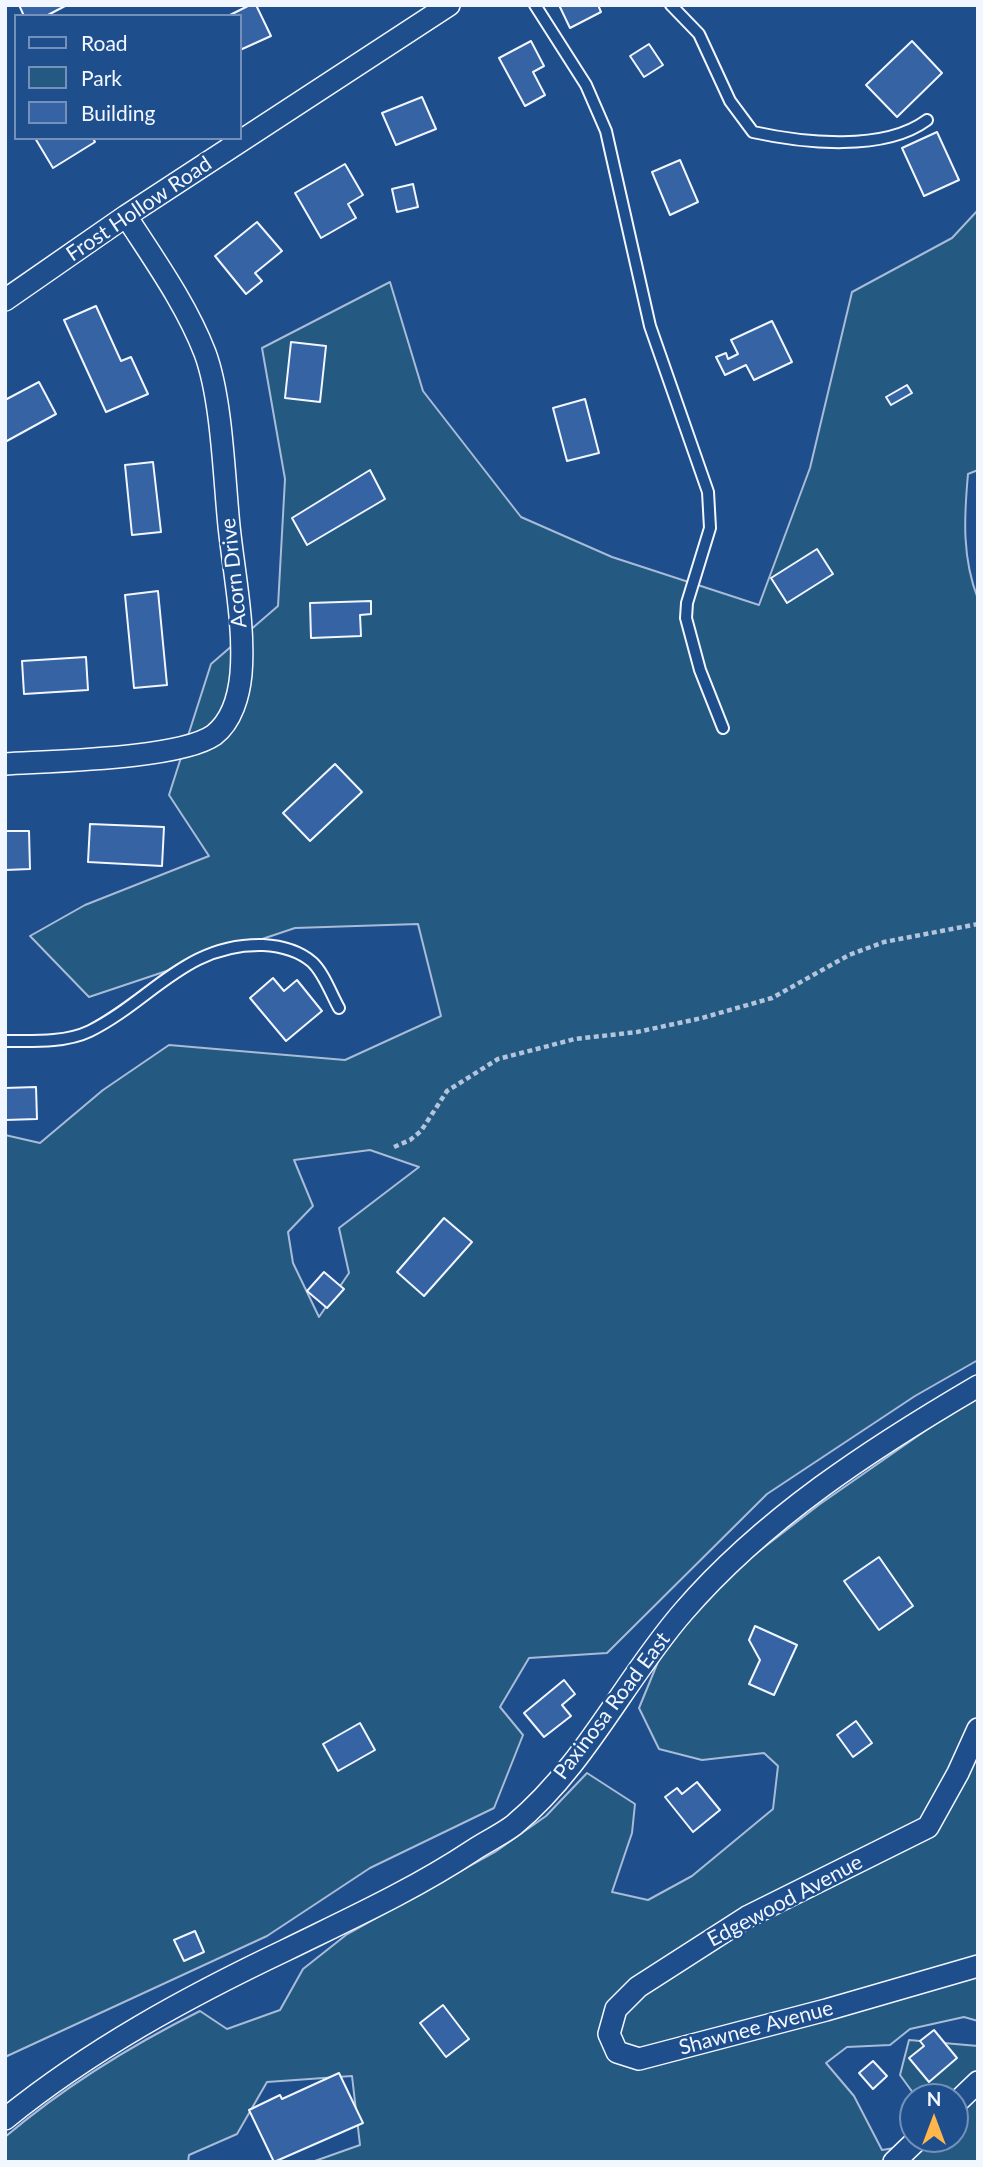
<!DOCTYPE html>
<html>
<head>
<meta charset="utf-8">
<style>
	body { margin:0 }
	#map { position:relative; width:983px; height:2167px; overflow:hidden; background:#1f4e8c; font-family:Lato,sans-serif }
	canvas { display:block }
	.frame { position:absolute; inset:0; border:7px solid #f2f6ff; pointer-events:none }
	.legend { position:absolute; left:14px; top:14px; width:228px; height:126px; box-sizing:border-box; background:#1f4e8c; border:2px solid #7391ba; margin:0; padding:9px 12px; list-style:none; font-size:21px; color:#f2f6ff }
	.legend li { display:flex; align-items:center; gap:14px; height:35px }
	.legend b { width:35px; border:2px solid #7391ba }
	.north { position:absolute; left:899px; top:2083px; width:70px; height:70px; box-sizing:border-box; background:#1f4e8c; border:2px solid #7391ba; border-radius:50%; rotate:0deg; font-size:19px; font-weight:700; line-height:28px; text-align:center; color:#f2f6ff }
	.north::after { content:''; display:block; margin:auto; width:24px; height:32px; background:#ffb74d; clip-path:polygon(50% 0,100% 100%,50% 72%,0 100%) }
</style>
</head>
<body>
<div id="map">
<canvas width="983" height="2167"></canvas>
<div class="frame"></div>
<ul class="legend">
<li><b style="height:9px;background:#1f4e8c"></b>Road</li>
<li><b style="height:19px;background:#245a82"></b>Park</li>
<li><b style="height:19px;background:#3563a3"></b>Building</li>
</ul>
<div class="north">N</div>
</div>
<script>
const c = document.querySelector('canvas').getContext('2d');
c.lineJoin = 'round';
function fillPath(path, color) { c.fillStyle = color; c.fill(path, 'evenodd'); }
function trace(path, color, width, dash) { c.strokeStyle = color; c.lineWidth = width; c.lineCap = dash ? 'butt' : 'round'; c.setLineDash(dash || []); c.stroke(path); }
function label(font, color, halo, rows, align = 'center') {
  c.font = font + ' Lato,sans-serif'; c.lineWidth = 5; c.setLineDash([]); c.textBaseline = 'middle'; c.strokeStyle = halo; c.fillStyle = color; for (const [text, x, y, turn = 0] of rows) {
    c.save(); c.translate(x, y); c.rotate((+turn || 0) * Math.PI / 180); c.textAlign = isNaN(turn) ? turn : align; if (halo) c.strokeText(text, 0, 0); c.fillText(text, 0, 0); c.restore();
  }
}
const green = new Path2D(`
	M978,210V470L968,474C964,518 962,558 978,599V1360L915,1396L767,1494L607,1653L529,1658L500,1707L523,1735L494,1808L370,1868L267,1936L5,2057V1135L40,1143L103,1090L169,1045L345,1060L441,1016L418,924L295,928L89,997L30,936L85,905L209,856L169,795L211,664L278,606L285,479L262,348L390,282L423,391L521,517L612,557L759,605L810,468L852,292L952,238ZM370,1150L419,1167L339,1228L349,1273L319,1317L293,1263L288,1232L313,1206L294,1160Z
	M978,1394V2021L964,2017L910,2029L890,2045L847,2047L826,2063L854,2096L882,2150L919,2144L922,2139H955V2097H916L900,2075L909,2040L978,2046V2162H312L360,2145L352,2076L267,2082L237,2134L189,2155L188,2162H5V2137C65,2086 130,2046 200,2011L227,2029L280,2010L303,1969L346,1935L495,1852L546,1816L587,1773L635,1804L632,1833L612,1892L648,1900L692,1876L773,1809L778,1766L764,1753L702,1760L659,1749L639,1708L660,1657L696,1607L754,1555L820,1504Z`);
fillPath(green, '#245a82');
trace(green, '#a8bbd7', 2);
const building = new Path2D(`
	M19,5H67L46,16H24Z
	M250,5H256L271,36L240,50V16H228Z
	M559,5H598L601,12L570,28Z
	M531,41L544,66L533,72L545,95L525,106L499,58Z
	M912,41L942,73L897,117L866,85Z
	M649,44L663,65L644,77L630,56Z
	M422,97L436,129L396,145L382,113Z
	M937,132L959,180L924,196L902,148Z
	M35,138H93L95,142L53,168Z
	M680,160L698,202L670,215L652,172Z
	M345,164L363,195L348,204L356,218L321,238L295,193Z
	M413,184L418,207L397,212L392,189Z
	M257,222L282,251L255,273L262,281L246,294L215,256Z
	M96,306L121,361L131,357L148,394L106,412L64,320Z
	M772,321L792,362L754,380L746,365L725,375L716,357L726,353L728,359L738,354L731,340Z
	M291,342L326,346L320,402L285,398Z
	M39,382L56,414L5,442V400Z
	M907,385L912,393L891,405L886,397Z
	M585,399L599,453L567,461L553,408Z
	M153,462L161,532L132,535L125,465Z
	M370,470L385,499L307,545L292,518Z
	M817,549L833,574L787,603L771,578Z
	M158,591L167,685L134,688L125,595Z
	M371,601V614L360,615L361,636L311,638L310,603Z
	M86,657L88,690L24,694L22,661Z
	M335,764L362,792L310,841L283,813Z
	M90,824L164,827L162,866L88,862Z
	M5,831H29L30,869L5,870Z
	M273,978L284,991L297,980L322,1011L286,1041L250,998Z
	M36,1087L37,1119L5,1120V1088Z
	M444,1218L472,1242L424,1296L397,1272Z
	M324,1272L344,1289L327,1308L307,1291Z
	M879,1557L913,1606L879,1630L844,1581Z
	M755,1626L797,1645L774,1695L749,1684L760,1660L749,1640Z
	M564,1680L575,1694L562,1705L571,1716L544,1737L524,1713Z
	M856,1721L872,1743L853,1757L837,1735Z
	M360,1723L375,1750L338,1771L323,1744Z
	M697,1782L720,1810L693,1832L665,1797L677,1788L682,1794Z
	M195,1931L204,1952L184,1961L174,1940Z
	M443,2005L469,2039L446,2057L420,2023Z
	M934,2030L957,2058L929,2082L909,2058L924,2046L920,2041Z
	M873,2061L887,2076L873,2089L859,2073Z
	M339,2073L363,2123L274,2162L249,2110L280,2095L282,2099Z`);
fillPath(building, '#3563a3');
trace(building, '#f2f6ff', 2);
const service = new Path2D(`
	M535,5L586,85L606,131L650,326L708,492L710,528L687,603L686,618L700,670L723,728
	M671,5L699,34L730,101L753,132C803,143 884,152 927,120
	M5,1041C32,1041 65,1043 90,1031C152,1000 186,943 263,945C281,946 298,950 312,962C324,973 331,994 339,1008`);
const minor = new Path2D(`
	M5,300L126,216L449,5
	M5,764C51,761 180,759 214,735C232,721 239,695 241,674C245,626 234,574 229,526C224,477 222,399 205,353C186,304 155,261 126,216
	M978,1729L958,1773L928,1827L747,1917L638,1987L616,2009L609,2034L617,2052L639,2059L826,2010L978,1966
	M955,2104L978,2082
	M5,2119C90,2050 187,1997 286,1950C349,1919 413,1890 472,1851C485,1842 501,1835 514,1825C585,1766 624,1680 683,1612C764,1518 872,1448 978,1386
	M894,2162L918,2139`);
trace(service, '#f2f6ff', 14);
trace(minor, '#f2f6ff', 24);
trace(new Path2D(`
	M394,1147L410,1140L421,1131L447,1091L498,1059L575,1039L637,1032L702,1018L772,998L849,955L884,942L978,924`), '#b3c4dc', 4.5, [5, 3.5]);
trace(service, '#1f4e8c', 10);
trace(minor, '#1f4e8c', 21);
label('21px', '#f2f6ff', '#1f4e8c', [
	["Frost Hollow Road",139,209,-34],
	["Acorn Drive",234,573,-96],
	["Paxinosa Road East",612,1706,-53],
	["Edgewood Avenue",785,1901,-28],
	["Shawnee Avenue",756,2028,-15]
]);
</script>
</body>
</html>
